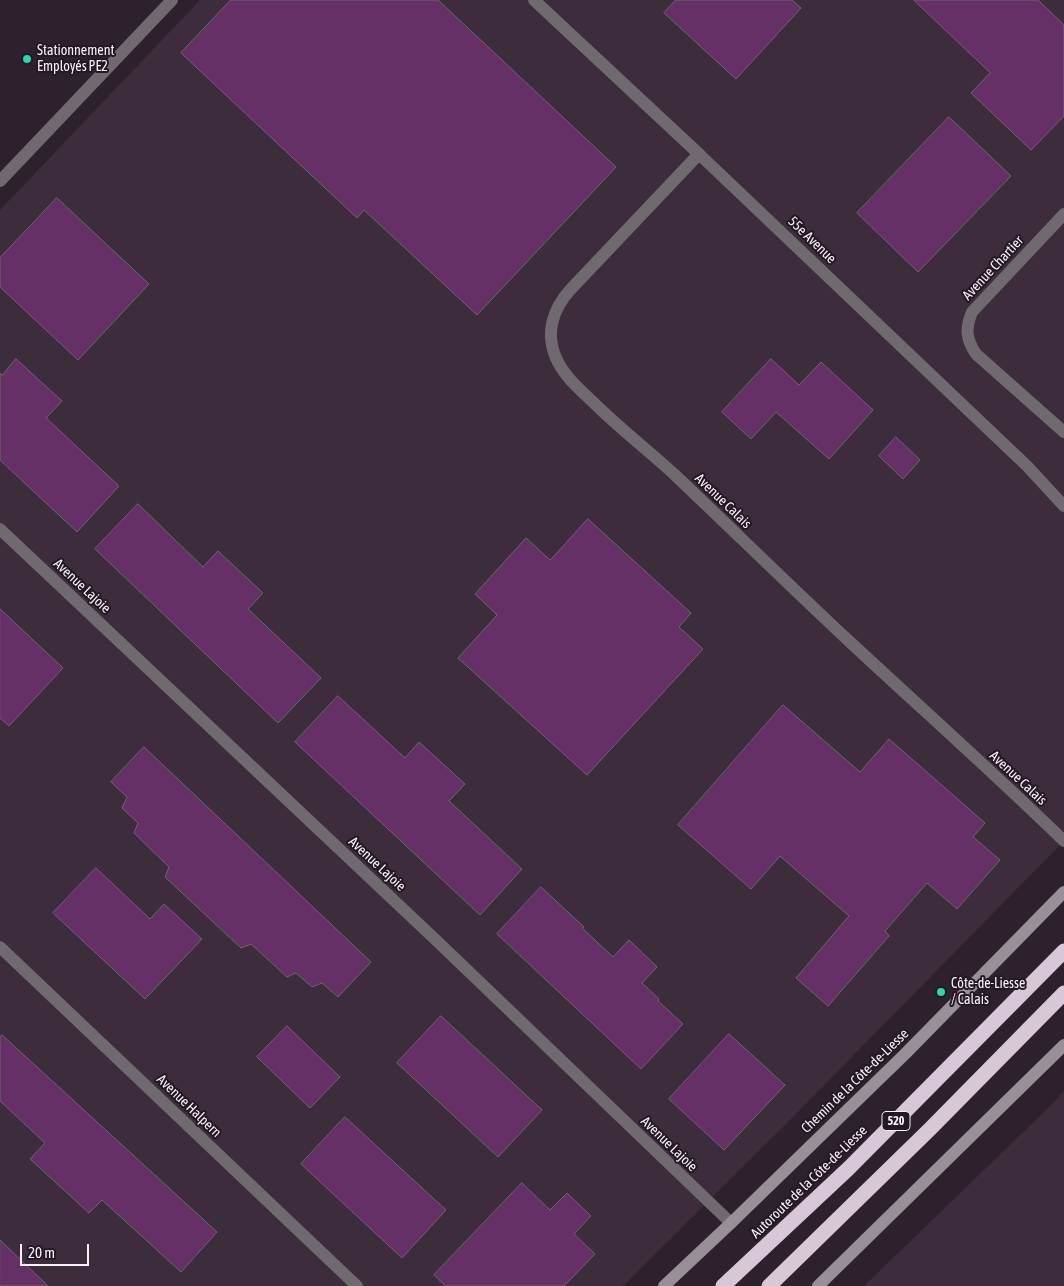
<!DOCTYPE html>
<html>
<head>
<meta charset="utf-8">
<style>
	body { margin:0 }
	#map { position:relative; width:1064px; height:1286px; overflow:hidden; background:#2d212d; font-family:"Asap Condensed",sans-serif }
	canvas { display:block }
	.scale { position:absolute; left:20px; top:1244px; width:69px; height:22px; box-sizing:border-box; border:2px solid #f9f1f9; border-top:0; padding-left:6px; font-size:15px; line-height:18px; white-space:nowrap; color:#f9f1f9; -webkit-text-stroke:4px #231824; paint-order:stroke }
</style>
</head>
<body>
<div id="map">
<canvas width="1064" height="1286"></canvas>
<div class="scale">20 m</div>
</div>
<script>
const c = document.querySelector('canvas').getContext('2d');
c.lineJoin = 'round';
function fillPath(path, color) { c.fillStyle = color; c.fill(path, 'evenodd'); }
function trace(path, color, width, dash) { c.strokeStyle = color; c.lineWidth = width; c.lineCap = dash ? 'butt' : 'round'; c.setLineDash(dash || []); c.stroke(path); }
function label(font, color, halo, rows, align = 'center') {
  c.font = font + ' "Asap Condensed",sans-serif'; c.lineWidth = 4; c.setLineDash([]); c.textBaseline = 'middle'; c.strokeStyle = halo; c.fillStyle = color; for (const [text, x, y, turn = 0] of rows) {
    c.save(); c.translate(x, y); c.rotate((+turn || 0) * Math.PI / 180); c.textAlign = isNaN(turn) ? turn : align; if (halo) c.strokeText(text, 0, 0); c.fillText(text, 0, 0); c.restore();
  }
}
fillPath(new Path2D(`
	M200,0H1064V841L792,1118L623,1286H0V210Z
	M1064,1091V1286H864L1049,1107Z`), '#3c2c3c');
const building = new Path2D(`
	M231,0H438L616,167L477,315L364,210L357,218L181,53Z
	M676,0H792L801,8L736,79L664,13Z
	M914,0H1038L1064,25V116L1031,150L971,93L990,73Z
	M949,117L1011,176L918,272L857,213Z
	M57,198L149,284L78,360L0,287V258Z
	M16,359L62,401L46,418L119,486L77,532L0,460V373L2,375Z
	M771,359L799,385L821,362L873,410L829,459L776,412L751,439L722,412Z
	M896,437L920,460L903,479L879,456Z
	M138,504L203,567L218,551L263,593L248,609L321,678L278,723L95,549Z
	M588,519L691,613L679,627L703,649L587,775L458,658L497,615L475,594L526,538L550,560Z
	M0,609L63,668L9,726L0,718Z
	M338,696L405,758L419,742L465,784L449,801L522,869L480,915L295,742Z
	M783,705L860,772L889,739L985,823L973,837L1000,860L957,909L927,883L885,931L889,936L828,1006L796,978L849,916L780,856L751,889L678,825Z
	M144,747L371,962L338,997L322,983L312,987L296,973L287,977L251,944L241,948L165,877L169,867L134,833L138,823L122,808L127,797L111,782Z
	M96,868L150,919L164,904L202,939L145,999L53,913Z
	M541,887L584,927L582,928L613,957L629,940L657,967L642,983L659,999L658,1001L683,1024L641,1069L497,934Z
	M441,1016L542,1110L498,1157L397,1063Z
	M287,1026L340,1077L310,1108L257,1057Z
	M729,1034L785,1085L724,1150L669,1099Z
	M2,1035L217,1232L181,1272L102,1200L89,1213L30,1159L45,1143L0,1101V1037Z
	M345,1117L446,1210L402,1258L301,1164Z
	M522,1183L550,1210L567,1193L591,1216L574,1234L595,1254L564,1286H446L434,1275Z
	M0,1240L48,1286H0Z`);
fillPath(building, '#643065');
trace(building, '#706370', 1);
trace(new Path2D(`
	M534,0L699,154
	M0,181L172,0
	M1064,214L972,312C965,329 966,339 976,354L1064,432
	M0,529L438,942L731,1223
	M0,947L357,1286`), '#70696f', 12);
trace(new Path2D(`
	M1064,506L1027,466L987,428L699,154L570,290C553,309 545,333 556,358C564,376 579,389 593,402C619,428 648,450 675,475C733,530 791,587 850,642C921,708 994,773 1064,841`), '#70696f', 12);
trace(new Path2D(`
	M664,1286L731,1223L905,1054L1064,892
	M818,1286L1064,1045`), '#998f99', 12);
trace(new Path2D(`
	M723,1286L849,1168L1064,951
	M769,1286L930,1129L1064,993`), '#d7c7d7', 15);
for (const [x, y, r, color] of [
	[27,59,5,"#2cd5ab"],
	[941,992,5,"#2cd5ab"]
]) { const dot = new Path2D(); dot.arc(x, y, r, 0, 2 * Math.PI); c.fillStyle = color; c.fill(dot); trace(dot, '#231824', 2); }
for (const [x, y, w] of [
	[896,1121,28]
]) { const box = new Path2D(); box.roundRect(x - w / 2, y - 9.5, w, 19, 4); c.fillStyle = '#231824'; c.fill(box); trace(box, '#f9f1f9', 1); }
label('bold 12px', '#f9f1f9', null, [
	["520",896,1121]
]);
label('14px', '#f9f1f9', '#231824', [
	["Stationnement",37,51],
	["Employés PE2",37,67],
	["Côte-de-Liesse",951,984],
	["/ Calais",951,1000]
], 'left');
label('14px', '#f9f1f9', '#231824', [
	["55e Avenue",812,240,44],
	["Avenue Chartier",993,268,-47],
	["Avenue Calais",723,501,44],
	["Avenue Lajoie",82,586,43],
	["Avenue Calais",1018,778,43],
	["Avenue Lajoie",377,864,43],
	["Chemin de la Côte-de-Liesse",855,1081,-44],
	["Avenue Halpern",189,1106,44],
	["Avenue Lajoie",669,1144,44],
	["Autoroute de la Côte-de-Liesse",809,1182,-44]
]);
</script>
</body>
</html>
